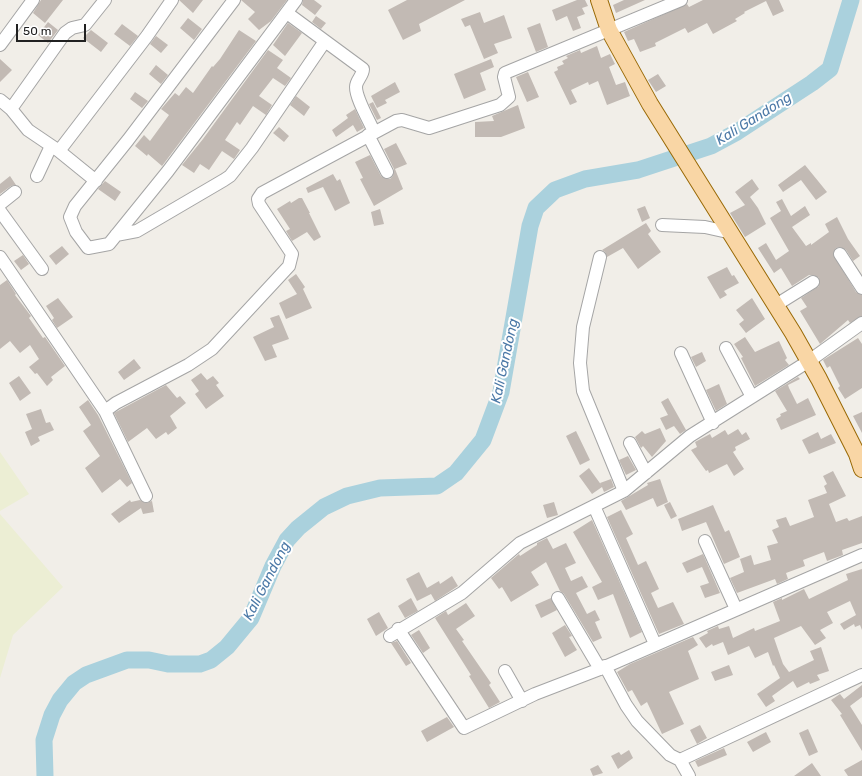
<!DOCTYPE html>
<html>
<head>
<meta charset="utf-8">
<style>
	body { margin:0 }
	#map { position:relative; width:862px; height:776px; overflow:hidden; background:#f1eee8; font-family:Rubik,sans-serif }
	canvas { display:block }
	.scale { position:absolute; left:16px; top:24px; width:70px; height:18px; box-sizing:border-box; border:2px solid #212121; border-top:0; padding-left:5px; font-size:12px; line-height:14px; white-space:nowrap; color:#212121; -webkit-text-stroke:3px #fff; paint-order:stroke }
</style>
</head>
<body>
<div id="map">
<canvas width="862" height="776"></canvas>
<div class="scale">50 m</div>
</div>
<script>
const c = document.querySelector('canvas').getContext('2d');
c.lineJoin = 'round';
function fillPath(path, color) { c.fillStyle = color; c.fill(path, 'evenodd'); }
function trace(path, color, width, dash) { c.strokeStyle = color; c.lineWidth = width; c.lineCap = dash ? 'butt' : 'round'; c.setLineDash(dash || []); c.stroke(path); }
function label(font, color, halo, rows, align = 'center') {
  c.font = font + ' Rubik,sans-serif'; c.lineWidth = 4; c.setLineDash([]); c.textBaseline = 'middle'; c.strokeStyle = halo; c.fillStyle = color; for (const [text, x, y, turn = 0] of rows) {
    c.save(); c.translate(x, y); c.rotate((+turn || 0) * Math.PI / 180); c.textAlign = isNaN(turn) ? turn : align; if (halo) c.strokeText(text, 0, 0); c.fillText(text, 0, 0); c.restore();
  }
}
fillPath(new Path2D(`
	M0,452L29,494L0,511Z
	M0,514L63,587L13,635L0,678Z`), '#eceed4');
trace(new Path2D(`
	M45,776L44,740L52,715L60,700L74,683L86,675L127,660H149L168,664H200L211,660L227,647L251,618L273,566L287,540L298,528L324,507L347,496L380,488L437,486L456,473L483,440L501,392L530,226L536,208L555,190L585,179L638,170L711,146L737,132L812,83L830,69L851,0`), '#aad1dd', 17);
fillPath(new Path2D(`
	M41,0H63L45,23L33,13Z
	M179,0H203L193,13Z
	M241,0H287L271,21L259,30L248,19L255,12Z
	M303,0H314L322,6L315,15L302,5Z
	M407,0H465L419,24L421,31L403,40L388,10Z
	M577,0H585L588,6L582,8L585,14L577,17L581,28L573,31L567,16L556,21L552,10Z
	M624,0H645L616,13L613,5Z
	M703,0H779L784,11L773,16L766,1L744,12L745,13L735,19L737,21L713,34L707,23L688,33L685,28L655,43L656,46L640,52L634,39L628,41L624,32L687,4L689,7Z
	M480,12L484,23L504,15L512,38L494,44L498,53L484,59L470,25L465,27L461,19Z
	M316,16L326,23L321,29L312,22Z
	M188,18L202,29L194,40L180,28Z
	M48,22L58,30L48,43L38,35Z
	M288,23L302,33L285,56L273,45Z
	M540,23L548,47L536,52L527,28Z
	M122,24L138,36L130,46L114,34Z
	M91,30L108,43L101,52L83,38Z
	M239,30L256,41L162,166L148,154L147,156L135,146L144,135L150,141L169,115L161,109L175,93L179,96L186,87L193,93L212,66L213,67L220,59Z
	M156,36L168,45L161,53L150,44Z
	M597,46L601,58L610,54L615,64L609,67L616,85L625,82L630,96L607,105L598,81L589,85L588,82L571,90L577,102L570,105L554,72L558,70L557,67L564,64L562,61L568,58L566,56L580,50L581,53Z
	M268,50L283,60L277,68L291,78L285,86L273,78L259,96L272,105L266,115L253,106L240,125L237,122L225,140L240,150L234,159L222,151L209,170L200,164L194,173L182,165L203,139Z
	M0,59L12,70L0,82Z
	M491,59L494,67L480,73L486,90L464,99L454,74Z
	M156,65L168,75L161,84L149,74Z
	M528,72L539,97L527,102L516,77Z
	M658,74L666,86L656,92L648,80Z
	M395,82L400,92L385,100L387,103L377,108L371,96Z
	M135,92L148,101L142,108L130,99Z
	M296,96L310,107L304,116L290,105Z
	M373,102L381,118L377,120L369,104Z
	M518,105L525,128L501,137H475V122L494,121L492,116Z
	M355,109L364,128L357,132L353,125L336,137L332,130L348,118L346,115Z
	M279,127L289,136L284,142L273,133Z
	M396,143L407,164L395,169L403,189L374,206L360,179L363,178L355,162L370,155L381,176L386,179H390L393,176L394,169L384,149Z
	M805,165L827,192L816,200L801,180L783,192L778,185Z
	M333,174L337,181L340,179L350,203L335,211L323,187L308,193L306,188Z
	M10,176L16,185L11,186L0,194V184Z
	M752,179L759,189L750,197L758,208L766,224L745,237L730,213L745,205L735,192Z
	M105,181L121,192L115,201L98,189Z
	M299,198H302L310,213H309L321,237L314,241L307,232L292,241L286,231L290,229L277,209L290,201L291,203Z
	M782,199L791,216L805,206L810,215L792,227L806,246L811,243V245L829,232L825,224L837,217L848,239L860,256L853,261L846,250L840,247L836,248L833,254L856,292L862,295V316L850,323L848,320L820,344L800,311L807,307L801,298L819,286V278L813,275H809L792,286L781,268L774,273L758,248L766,243L776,260L789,251L770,218L781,211L776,202Z
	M645,206L650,218L642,222L637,209Z
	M380,209L384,224L374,226L371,212Z
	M646,223L651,231L648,234L661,252L638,269L623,248L607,257L605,252L602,250Z
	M62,246L69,254L56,265L49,256Z
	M23,255L29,264L21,270L14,261Z
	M727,267L732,276L734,275L739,283L724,291L727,295L720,299L707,277Z
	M296,274L305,287L303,289L312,308L286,319L279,303L297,294L288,280Z
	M7,280L16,294L15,295L31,316L29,318L43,338L45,337L65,366L51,377L53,380L47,386L37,373L35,374L29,367L39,359L30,345L20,353L10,341L0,349V285Z
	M58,298L73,317L57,328L52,320L54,318L46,306Z
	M752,298L765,319L746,333L739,324L744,320L736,310Z
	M279,315L289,339L272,345L277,357L265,361L253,337L274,327L270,318Z
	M745,337L755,352L779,341L787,358L785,360L789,365L755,386L741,358L743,357L734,344Z
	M858,338L862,344V388L845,399L838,388L840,386L830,366L827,368L823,360Z
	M702,352L706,361L696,367L691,357Z
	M134,359L141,368L124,380L118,372Z
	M201,373L207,380L213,376L219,383L216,385L224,396L206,409L195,394L199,391L191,380Z
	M19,376L31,393L20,401L9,383Z
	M798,377L800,379L788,385L789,388L797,404L808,398L816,415L781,430L776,419L781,416L780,414L787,411L775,391Z
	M719,384L727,404L716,411L706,390Z
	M166,385L177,398L180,396L186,403L170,416L177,428L168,435L166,432L156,439L147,428L128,442L114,413Z
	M668,398L686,430L680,434L674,426L666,430L660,418L668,415L661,402Z
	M88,400L98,415L132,483L127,487L120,479L102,493L85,468L100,456L83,431L91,425L79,407Z
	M41,409L46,423L50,422L54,430L38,437L40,441L31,446L25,432L32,429L26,414Z
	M862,412V433L853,416Z
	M660,428L666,441L652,457L643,446L641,448L635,437L642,431L645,434Z
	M738,429L742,435L746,432L750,439L735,447L736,450L733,452L744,469L734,476L727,464L709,473L708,470L706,471L691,450L697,447L695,442L710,434L712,438L725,430L728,435Z
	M576,431L590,460L580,465L566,436Z
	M818,432L821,439L831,434L836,443L809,454L802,440Z
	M628,456L636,470L626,475L619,460Z
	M589,468L602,486L600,483L611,479L614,487L604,492L602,487L592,494L579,476Z
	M833,471L846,496L829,504L836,522L847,518L849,521L862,516V543L842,550L843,555L827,561L824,552L803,560L805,566L786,573L788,579L777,584L775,579L737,593L730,578L744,572L740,559L751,555L754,565L771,560L767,546L778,543L772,530L779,527L776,520L786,517L790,526L814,517L808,500L827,493L824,486L827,484L823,476Z
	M660,479L668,502L657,507L653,498L626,510L621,501L648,485L647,483Z
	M130,500L131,502L140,500L146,503L152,501L154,512L143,514L141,508L119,523L111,514Z
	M554,502L558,515L547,518L543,505Z
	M670,502L677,516L671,519L664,505Z
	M713,505L725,532L729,530L740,557L724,564L706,522L682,531L678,519Z
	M621,510L633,534L626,538L638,565L646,561L659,589L651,593L658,608L673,602L684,624L659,634L607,517Z
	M592,520L642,632L630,638L613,594L598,600L592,587L602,582L573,532Z
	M547,538L553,549L566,543L576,563L565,568L571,581L582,576L588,587L576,593L587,614L595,610L600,620L595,622L602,638L593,642L564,594L560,591L546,562L531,572L539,585L511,602L502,587L499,589L491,578L519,554L520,556L537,545V543Z
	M703,554L720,593L705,598L700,586L709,583L702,567L687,573L682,563Z
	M862,569V630L860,625L855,627L854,624L844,630L840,624L856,615L850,601L827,612L833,623L820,630L826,638L815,645L801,626L774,638L783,664L789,672L814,660L810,651L821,647L829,671L817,675L820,680L810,684L809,682L797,688L793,681L772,696L775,701L766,707L757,694L780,678L774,665L773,666L768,652L755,658L749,646L728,655L723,642L713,646L712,644L706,648L699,638L708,633L707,631L718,626L719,629L729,626L733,638L754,628L755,631L780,621L773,602L782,598V600L804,589L809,599L848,580L846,574Z
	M419,572L427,588L439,581L440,584L452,576L458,586L435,601L431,594L417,601L406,579Z
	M411,598L418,611L405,618L398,606Z
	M551,598L557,610L541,618L535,605Z
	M466,603L475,616L456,629L464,640L462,641L491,683L489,685L500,702L489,708L469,676L471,675L435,618L446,611L448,615Z
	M379,612L388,628L376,636L367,619Z
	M565,625L572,636L569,637L577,650L565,657L552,633Z
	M419,630L430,648L423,653L411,635Z
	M693,637L698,645L688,651L699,679L669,692L684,724L662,734L647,702L641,706L632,690L628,692L617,672L630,664Z
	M397,641L411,663L406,666L391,643Z
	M729,665L733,675L715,681L711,672Z
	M862,685V697L850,706L862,725V751L840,715L842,714L831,700L840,694L844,699Z
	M447,717L454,727L427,742L421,731Z
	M700,725L707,738L697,744L690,730Z
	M808,729L818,752L809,756L799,733Z
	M766,732L771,742L753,752L747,742Z
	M724,748L727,755L698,767L695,761Z
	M629,750L633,758L618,769L611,756L619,752L621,755Z
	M862,760V776H848L844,770Z
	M812,763L821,776H794Z
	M598,765L603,773L593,776L590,769Z`), '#c2bab4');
const minor = new Path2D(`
	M234,0L128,140L75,206L70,217L76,232L88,248L109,244L168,171L296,0
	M325,41L363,69C363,76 356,80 356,87C356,99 369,120 374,132
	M0,45L33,0
	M0,100L11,109L28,130L59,151
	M11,109L65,33L72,28L85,25L105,0
	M368,135L387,172
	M37,176L51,146
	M96,181L59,151L147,36L172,0
	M0,204L15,192
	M0,211L42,269
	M662,225L705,227L732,233
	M116,235L137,231L224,180L230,176L252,148L325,41L287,13
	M840,254L862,288
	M0,257L105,411L116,403L188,365L212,349L289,266L292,254L259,204L258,199L262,193L396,121L402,120L429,128L500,105L509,97L504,77L505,73L681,0
	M600,257L583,327L580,363L583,391L624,491
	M776,305L813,282
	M726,348L752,397
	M681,353L713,423
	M105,411L146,496
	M630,443L646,473
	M594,506L655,644
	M705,541L736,609
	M558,598L600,669
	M398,629L464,728L535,694L600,669L862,555
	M390,636L462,593L520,543L624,491L690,436L809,361L862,323
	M605,666L626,705L637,721L670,755L680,760L689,776
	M505,671L522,701
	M680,760L862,675`);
const major = new Path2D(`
	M599,0L609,30L650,104L793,333L819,379L857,454L862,469`);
trace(minor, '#a5a5a5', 14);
trace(major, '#996905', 18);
trace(minor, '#fff', 12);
trace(major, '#f9d6a5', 16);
label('italic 14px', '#4c79a7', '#fff', [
	["Kali Gandong",754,119,-32],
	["Kali Gandong",505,361,-78],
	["Kali Gandong",267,581,-63]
]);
</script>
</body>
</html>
